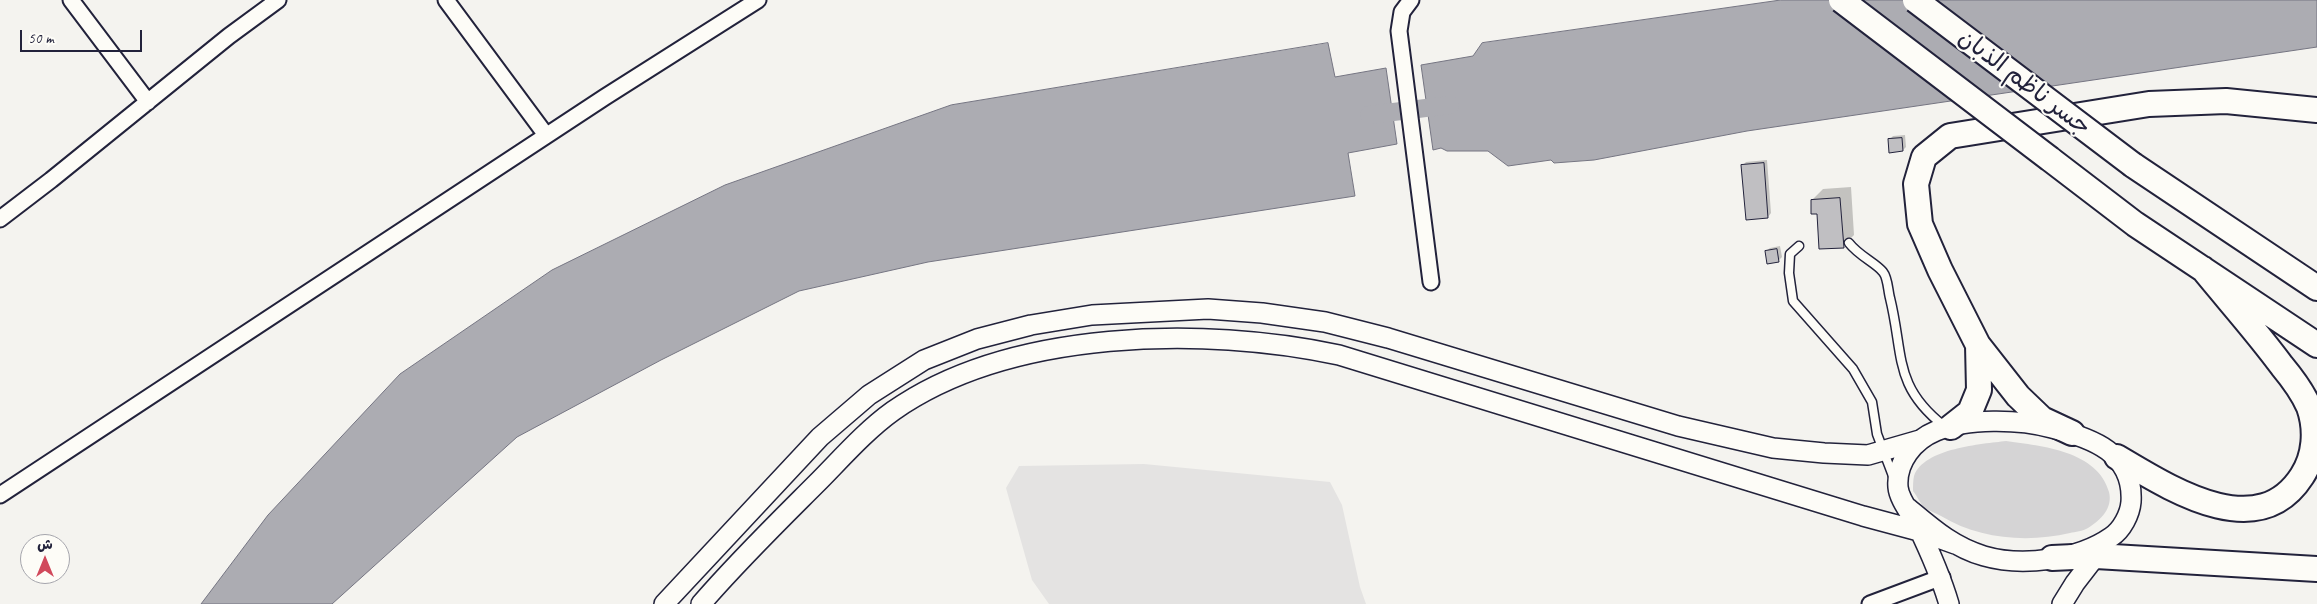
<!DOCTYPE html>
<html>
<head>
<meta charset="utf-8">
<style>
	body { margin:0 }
	#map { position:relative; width:2317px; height:604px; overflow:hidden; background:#f4f3ef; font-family:Caveat,"Playpen Sans Arabic",sans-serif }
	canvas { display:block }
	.north { position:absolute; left:20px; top:534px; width:50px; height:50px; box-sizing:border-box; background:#fdfcf7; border:1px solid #a5a5ac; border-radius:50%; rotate:0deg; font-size:14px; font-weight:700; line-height:20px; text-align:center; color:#22223b }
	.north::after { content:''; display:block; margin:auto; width:18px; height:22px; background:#d1495b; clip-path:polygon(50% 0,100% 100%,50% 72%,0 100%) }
	.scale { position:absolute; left:20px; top:30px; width:122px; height:22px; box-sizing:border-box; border:2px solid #22223b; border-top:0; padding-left:6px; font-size:15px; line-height:18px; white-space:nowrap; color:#22223b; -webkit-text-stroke:4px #fdfcf7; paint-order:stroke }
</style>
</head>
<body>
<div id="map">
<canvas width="2317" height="604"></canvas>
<div class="north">ش</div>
<div class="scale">50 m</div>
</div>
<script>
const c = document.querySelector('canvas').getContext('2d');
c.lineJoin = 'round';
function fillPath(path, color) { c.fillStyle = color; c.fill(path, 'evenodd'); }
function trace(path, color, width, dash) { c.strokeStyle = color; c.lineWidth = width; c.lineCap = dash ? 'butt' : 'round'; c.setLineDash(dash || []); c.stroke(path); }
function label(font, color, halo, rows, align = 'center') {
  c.font = font + ' Caveat,"Playpen Sans Arabic",sans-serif'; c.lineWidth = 4; c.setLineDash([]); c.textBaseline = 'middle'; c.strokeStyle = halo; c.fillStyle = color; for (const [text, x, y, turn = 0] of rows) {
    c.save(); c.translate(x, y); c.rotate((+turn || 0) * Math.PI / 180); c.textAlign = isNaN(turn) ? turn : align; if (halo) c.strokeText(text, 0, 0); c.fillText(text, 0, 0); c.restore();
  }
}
fillPath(new Path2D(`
	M1144,464L1330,482L1342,505L1360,587L1366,604H1049L1032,580L1006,488L1019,466Z`), '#e4e3e2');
fillPath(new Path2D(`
	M2006,441C2042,446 2098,451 2109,492C2113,508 2101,520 2088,528C2083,531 2075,532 2070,533C2027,543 1979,539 1941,516C1936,513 1929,511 1924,507C1920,503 1917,496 1913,491C1913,487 1913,480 1914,476C1924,448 1982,444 2006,441Z`), '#d5d4d5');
const water = new Path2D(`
	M1781,0H2317V47L1747,131L1594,160L1554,163L1551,160L1508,166L1488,151H1447L1441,148L1433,150L1421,65L1473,56L1482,43Z
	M1328,43L1335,77L1386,68L1397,144L1348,153L1355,196L928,262L799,291L661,360L517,437L332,604H201L268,515L400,374L552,270L725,185L951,105Z`);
fillPath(water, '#acacb2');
trace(water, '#757582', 1);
fillPath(new Path2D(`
	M1905,135L1906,147L1903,150L1889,140L1893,136Z
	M1767,160L1771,213L1768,217L1742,166L1746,162Z
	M1851,187L1854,235L1843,246L1818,213L1812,200L1823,189Z
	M1780,246L1782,257L1778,261L1766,251L1770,248Z`), '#0003');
trace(new Path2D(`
	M1369,115L1450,105`), '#acacb2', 18);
const building = new Path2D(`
	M1902,138L1903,151L1889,153L1888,139Z
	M1764,163L1768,218L1746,220L1741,165Z
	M1840,198L1844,248L1819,249L1817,214H1811V200Z
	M1777,249L1779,262L1767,264L1765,251Z`);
fillPath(building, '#c0bfc2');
trace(building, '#22223b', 1);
const service = new Path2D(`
	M1849,243C1859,256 1876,263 1883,272C1888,278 1888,291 1890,298C1904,355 1893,386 1944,426
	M1799,246L1790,254L1789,273L1793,301L1853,369L1872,402L1877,434L1893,476`);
const minor = new Path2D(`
	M71,0L148,102
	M446,0L546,135
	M1411,0L1402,12L1399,31L1431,282
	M0,219L51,180L229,36L278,0
	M0,495L605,97L758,0
	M1870,604L1942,577`);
const tertiary = new Path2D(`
	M1908,508C1932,528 1953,547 1984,556C2022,567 2078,560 2111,537C2122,530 2130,514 2131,502C2134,453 2092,438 2052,428C2019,419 1967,418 1936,431C1914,440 1896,462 1898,487C1899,500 1912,515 1918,527C1930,552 1941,577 1949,604
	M664,604L820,437L869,395L924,360L977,339L1031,325L1092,315L1208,309L1262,313L1325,322L1388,338L1678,426L1773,448L1824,453L1868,455L1920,440
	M701,604C737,562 777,523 816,484C840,460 865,431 893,411C1010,329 1204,326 1339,355L1863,516L1919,531L1955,544
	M2062,604L2075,583L2102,548`);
const trunk = new Path2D(`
	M2050,159L2135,224L2317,345
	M2133,165L2317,288
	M1951,427L1970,412L1979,390L1978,345
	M2072,433L2042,419L2018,396L1978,345L1940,270L1920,224L1916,184L1924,157L1950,136L2149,104L2226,101L2317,110
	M2117,457C2168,487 2257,546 2302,476C2315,456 2317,430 2309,407C2303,393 2292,378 2282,366C2257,332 2229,301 2203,269
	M2052,558L2096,556L2317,569`);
trace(service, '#22223b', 11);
trace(minor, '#22223b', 19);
trace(tertiary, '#22223b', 22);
trace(trunk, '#22223b', 28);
trace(service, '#fdfcf7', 8);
trace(minor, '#fdfcf7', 15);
trace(tertiary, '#fdfcf7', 19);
trace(trunk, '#fdfcf7', 24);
const trunkBridge = new Path2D(`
	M1841,0L2050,159
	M1915,0L2133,165`);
trace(trunkBridge, '#22223b', 28, []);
trace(trunkBridge, '#fdfcf7', 24);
label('24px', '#22223b', '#fdfcf7', [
	["جسر ناظم الذبان",2024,83,37]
]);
</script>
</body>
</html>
